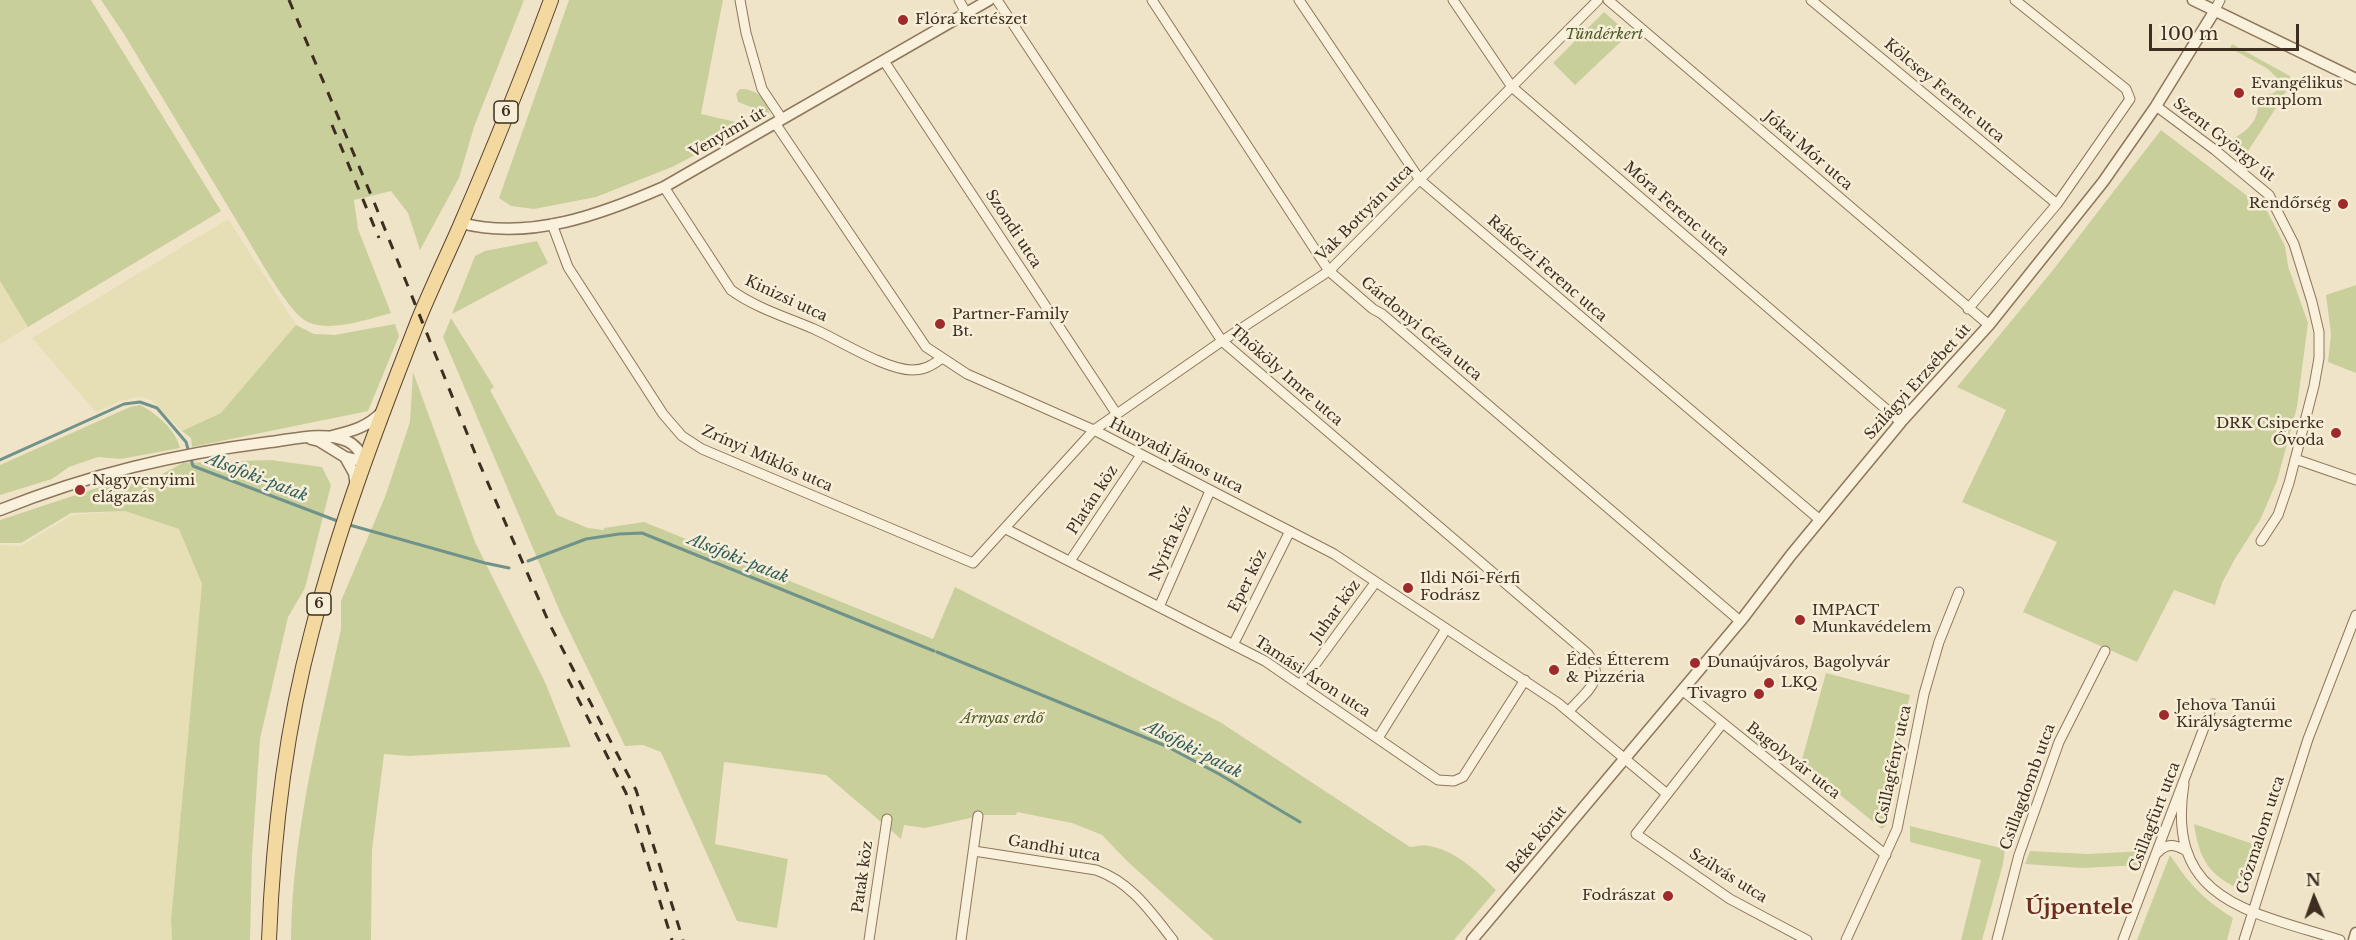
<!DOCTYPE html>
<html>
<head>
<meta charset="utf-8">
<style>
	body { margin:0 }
	#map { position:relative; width:2356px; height:940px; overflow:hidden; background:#f0e4c8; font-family:"Libre Baskerville",serif }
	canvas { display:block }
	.north { position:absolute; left:2284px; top:868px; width:60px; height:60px; -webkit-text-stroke:4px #f7eed8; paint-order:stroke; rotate:358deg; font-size:16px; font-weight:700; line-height:24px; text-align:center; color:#3d2e20 }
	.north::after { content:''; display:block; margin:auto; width:21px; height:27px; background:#3d2e20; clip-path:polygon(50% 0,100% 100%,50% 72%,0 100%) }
	.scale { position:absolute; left:2149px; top:24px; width:150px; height:27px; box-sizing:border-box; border:3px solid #3d2e20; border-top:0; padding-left:8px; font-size:18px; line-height:21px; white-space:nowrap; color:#3d2e20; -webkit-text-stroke:4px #f7eed8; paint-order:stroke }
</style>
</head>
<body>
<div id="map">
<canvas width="2356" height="940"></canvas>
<div class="north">N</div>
<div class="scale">100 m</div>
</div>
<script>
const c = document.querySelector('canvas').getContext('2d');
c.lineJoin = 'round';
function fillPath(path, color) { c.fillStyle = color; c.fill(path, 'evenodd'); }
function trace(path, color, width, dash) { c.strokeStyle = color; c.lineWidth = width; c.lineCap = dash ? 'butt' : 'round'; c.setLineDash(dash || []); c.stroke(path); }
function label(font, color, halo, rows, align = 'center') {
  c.font = font + ' "Libre Baskerville",serif'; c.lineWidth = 5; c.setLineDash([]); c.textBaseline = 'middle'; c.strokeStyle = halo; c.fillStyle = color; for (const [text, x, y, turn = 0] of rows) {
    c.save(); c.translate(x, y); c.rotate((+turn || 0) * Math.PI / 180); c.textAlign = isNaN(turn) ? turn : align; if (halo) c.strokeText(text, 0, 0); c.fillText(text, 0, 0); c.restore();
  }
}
fillPath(new Path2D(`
	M228,219L296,325L314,334L335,335L375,327L293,379L182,431L151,400L139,397L120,401L96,412L32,338Z
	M0,281L28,327L0,344Z
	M125,511L179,529L202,584L171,921L172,940H0V545L21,546L72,515Z`), '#e6deb5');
fillPath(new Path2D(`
	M0,0H91L221,211L28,327L0,281Z
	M101,0H524L474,127L459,178L420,250L408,213L391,191L354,200L358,229L391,313C368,319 324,335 303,319C285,306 256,253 244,233C204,167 164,100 124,34Z
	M569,0H723L701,114L736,122L739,132L672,167L596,197L534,209L511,206L499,198Z
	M1604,12L1629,34L1575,85L1553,63Z
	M2232,44L2290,76L2288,88L2283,97L2248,151L2231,140C2250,129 2260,120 2258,97L2274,93L2279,86V80L2268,69L2230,48Z
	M740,89C755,88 770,100 769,114L738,102L736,94Z
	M2161,130L2267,211L2285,246L2288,266L2308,323L2297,407L2277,481L2260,520L2236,557L2222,583L2215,605L2174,590L2137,662L2023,612L2057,542L1962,502L2006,410L1957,387L2053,270Z
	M537,241L548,263L452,314L475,256L485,251Z
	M2356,285V373L2328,362L2331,334L2326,295Z
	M451,318L494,387L490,390L557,515L588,528L604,530V528L644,522L933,639L955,587L1220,722L1410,847C1417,847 1423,844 1429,846C1455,850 1478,872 1496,890L1454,940H1214L1127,861L1102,835L1072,823L1017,812L1016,815H984L925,828L904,825L901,839L826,775L724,762L715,844L788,859L777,928L737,921L661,752L643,745L625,746L561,614L443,337Z
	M395,324L399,336L368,411L192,447L191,438L182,431L221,413L296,325L314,334L335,335Z
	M413,372L475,542L545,682L571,747L409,756L384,754L372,850L371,940H291C292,834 319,731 341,629V601L385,497L410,422Z
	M140,405C156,413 176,430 180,448L121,459L98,457L69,467L52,479L0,495V465L130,407Z
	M271,460L322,467L331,485L305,588L288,617L260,739L252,856L250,940H172L171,921L202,584L179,529L125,511L71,513L21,543H0V520L109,484H135L162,474L183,463Z
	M1826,673L1910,695L1898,749L1887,824L1882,829L1801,763Z
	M2194,824L2256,845L2242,890C2209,876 2199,859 2194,824Z
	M1910,826L2005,849L2003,864L1982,940H1961L1981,860L1910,842Z
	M2030,851L2087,854L2146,851L2140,865L2082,868L2025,864Z
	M2170,855C2190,885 2202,898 2233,918L2227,940H2137Z`), '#c9cf9b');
trace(new Path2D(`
	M0,460L124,404L140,402L157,408L186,442L193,466L340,522
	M346,524L485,563L509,568
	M528,561L586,539L619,534L642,533L934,651
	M937,652L1166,746L1219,774L1300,822`), '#6f938a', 3);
const minor = new Path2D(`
	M740,0L746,33L762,89L782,119
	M959,0L966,13
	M997,0L1222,341L1588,654C1607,681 1586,691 1569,711
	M1152,0L1329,271L1373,309L1382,314L1740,621
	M1299,0L1420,180L1820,520
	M1453,0L1512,87L1901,422
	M1608,0L1989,325
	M1811,0L2057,204
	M2214,12L2220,0
	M884,61L1116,413
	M2156,106L2215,150L2269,195L2294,244L2312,302L2319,332V358L2314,386L2289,483L2278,515L2261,541
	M775,123L926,347L967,374L1094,430L1334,554L1558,703L1667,794
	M664,187L731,290C756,308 786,317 814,329C839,340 886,370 912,370C924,370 931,366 941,359
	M552,224L568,267L663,414L682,436L702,449L973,563L1094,430L1222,341L1329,271L1598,0
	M1968,309L2057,204L2130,99L2126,89L2015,0
	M2295,459L2356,480
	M1006,529L1265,661L1438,780L1454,781L1463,777L1525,680
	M1070,561L1141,455
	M1159,607L1210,491
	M1233,645L1290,531
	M1300,685L1375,583
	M1682,690L1886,855
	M1722,724L1636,834L1730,899L1807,940
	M1378,738L1446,629
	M2184,784C2165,902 2252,912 2340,940
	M974,851L1096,870C1131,882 1151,912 1173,940
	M2157,853C2167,843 2174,844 2185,850
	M869,940L887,819
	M961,940L978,816
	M1846,940L1897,829L1924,694L1939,642L1959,592
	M1997,940L2019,855L2059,742L2105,651
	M2123,940L2213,704
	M2244,940L2308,739L2356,615`);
const tertiary = new Path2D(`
	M2193,0L2356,79
	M461,223C530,241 602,214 664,187L989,0
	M332,436C352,431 368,427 382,412
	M311,439L319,441L345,457L364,462
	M345,457L354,473L356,486
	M0,510C90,474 175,454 270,442C295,439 324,431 347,441C356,445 361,453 364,462
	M1472,940L1743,618L1791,555L1901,422L1989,325L2103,182L2156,106L2214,12
	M2354,940L2356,933`);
const primary = new Path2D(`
	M269,940C273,836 285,732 312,631C339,525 378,423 418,321C431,289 446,258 460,226C492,152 523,76 551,0`);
trace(minor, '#8d765c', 11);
trace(tertiary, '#8d765c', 13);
trace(primary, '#5b4430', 16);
trace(minor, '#faf1dc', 9);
trace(tertiary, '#faf1dc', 10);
trace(primary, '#f3d9a0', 14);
trace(new Path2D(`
	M289,0L374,202L477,458L550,625L636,790L683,940
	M332,125L379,238
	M568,679L626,793L672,940`), '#3d2e20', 3, [10, 10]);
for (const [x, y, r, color] of [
	[903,20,6,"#9e2a2b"],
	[2239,93,6,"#9e2a2b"],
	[2343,204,6,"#9e2a2b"],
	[940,324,6,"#9e2a2b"],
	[2336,433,6,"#9e2a2b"],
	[80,490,6,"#9e2a2b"],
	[1408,588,6,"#9e2a2b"],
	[1800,620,6,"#9e2a2b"],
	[1695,663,6,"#9e2a2b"],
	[1554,670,6,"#9e2a2b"],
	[1769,683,6,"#9e2a2b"],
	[1759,694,6,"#9e2a2b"],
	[2164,715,6,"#9e2a2b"],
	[1668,896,6,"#9e2a2b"]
]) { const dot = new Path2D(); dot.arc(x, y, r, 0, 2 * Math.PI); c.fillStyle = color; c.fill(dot); trace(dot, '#f7eed8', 2); }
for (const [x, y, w] of [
	[506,112,24],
	[319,604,24]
]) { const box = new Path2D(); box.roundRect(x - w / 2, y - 11, w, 22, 4.5); c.fillStyle = '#f7eed8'; c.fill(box); trace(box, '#3d2e20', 1.5); }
label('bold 14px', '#3d2e20', null, [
	["6",506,112],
	["6",319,604]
]);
label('15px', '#3d2e20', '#f7eed8', [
	["Flóra kertészet",915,20],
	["Evangélikus",2251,84],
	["templom",2251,101],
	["Rendőrség",2331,204,"right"],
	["Partner-Family",952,315],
	["Bt.",952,332],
	["DRK Csiperke",2324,424,"right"],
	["Óvoda",2324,441,"right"],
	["Nagyvenyimi",92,481],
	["elágazás",92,498],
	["Ildi Női-Férfi",1420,579],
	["Fodrász",1420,596],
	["IMPACT",1812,611],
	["Munkavédelem",1812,628],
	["Édes Étterem",1566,661],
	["& Pizzéria",1566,678],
	["Dunaújváros, Bagolyvár",1707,663],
	["LKQ",1781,683],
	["Tivagro",1747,694,"right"],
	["Jehova Tanúi",2176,706],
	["Királyságterme",2176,723],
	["Fodrászat",1656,896,"right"]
], 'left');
label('italic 15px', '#4d5a26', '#f7eed8', [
	["Tündérkert",1604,35],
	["Árnyas erdő",1002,719]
]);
label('15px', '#3d2e20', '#f7eed8', [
	["Kölcsey Ferenc utca",1944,91,40],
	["Venyimi út",728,133,-30],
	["Szent György út",2224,140,38],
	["Jókai Mór utca",1808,151,41],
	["Móra Ferenc utca",1676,209,41],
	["Vak Bottyán utca",1365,213,-45],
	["Szondi utca",1013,229,57],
	["Rákóczi Ferenc utca",1547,269,41],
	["Kinizsi utca",786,299,25],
	["Gárdonyi Géza utca",1421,329,40],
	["Thököly Imre utca",1286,376,41],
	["Szilágyi Erzsébet út",1918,382,-48],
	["Hunyadi János utca",1176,456,27],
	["Zrínyi Miklós utca",767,459,24],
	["Platán köz",1093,500,-57],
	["Nyírfa köz",1171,543,-66],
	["Eper köz",1248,581,-64],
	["Juhar köz",1336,611,-54],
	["Tamási Áron utca",1312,677,33],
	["Bagolyvár utca",1793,761,38],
	["Csillagfény utca",1894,765,-78],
	["Csillagdomb utca",2028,787,-70],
	["Csillagfürt utca",2155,817,-69],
	["Gőzmalom utca",2261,835,-72],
	["Béke körút",1537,840,-50],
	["Gandhi utca",1054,849,10],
	["Szilvás utca",1728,876,32],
	["Patak köz",863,877,-82]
]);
label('italic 16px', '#2f5d5a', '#f7eed8', [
	["Alsófoki-patak",257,478,21],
	["Alsófoki-patak",738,559,22],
	["Alsófoki-patak",1193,750,27]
]);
label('bold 21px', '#6b2e1e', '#f7eed8', [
	["Újpentele",2079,908]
]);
</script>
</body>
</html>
